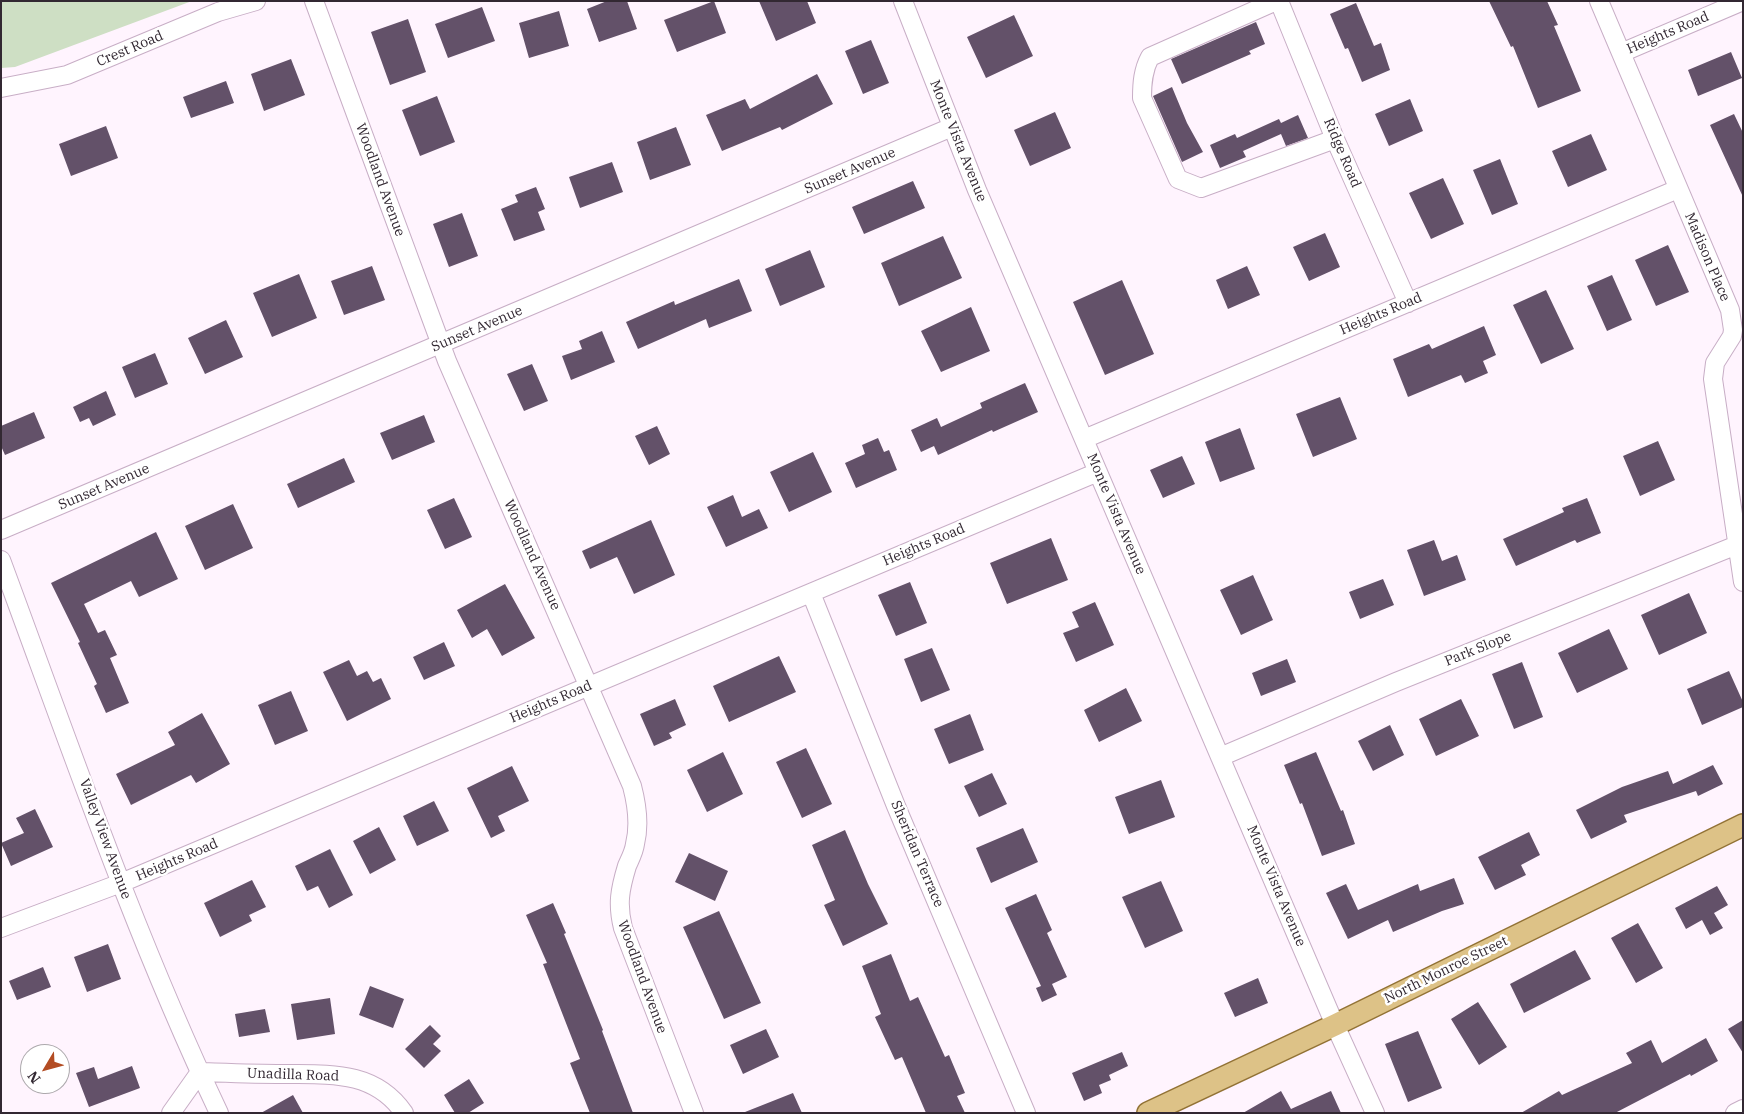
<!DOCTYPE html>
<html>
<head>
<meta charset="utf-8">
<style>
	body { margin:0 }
	#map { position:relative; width:1744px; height:1114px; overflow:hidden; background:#fff4fe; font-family:"IBM Plex Serif",serif }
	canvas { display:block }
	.frame { position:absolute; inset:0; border:2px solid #322832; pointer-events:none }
	.north { position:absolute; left:20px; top:1044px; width:50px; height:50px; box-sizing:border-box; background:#fff; border:1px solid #ada9ad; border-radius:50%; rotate:233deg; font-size:14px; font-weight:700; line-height:20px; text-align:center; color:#322832 }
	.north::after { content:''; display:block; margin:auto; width:18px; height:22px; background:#b34c23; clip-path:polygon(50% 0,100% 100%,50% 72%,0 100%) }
</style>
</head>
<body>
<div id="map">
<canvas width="1744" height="1114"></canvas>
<div class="frame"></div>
<div class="north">N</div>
</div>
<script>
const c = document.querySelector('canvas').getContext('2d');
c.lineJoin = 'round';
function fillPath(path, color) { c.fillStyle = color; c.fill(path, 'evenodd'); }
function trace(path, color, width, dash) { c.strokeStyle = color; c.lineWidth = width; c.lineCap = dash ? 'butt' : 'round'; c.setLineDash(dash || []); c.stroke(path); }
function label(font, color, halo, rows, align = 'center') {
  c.font = font + ' "IBM Plex Serif",serif'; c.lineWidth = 5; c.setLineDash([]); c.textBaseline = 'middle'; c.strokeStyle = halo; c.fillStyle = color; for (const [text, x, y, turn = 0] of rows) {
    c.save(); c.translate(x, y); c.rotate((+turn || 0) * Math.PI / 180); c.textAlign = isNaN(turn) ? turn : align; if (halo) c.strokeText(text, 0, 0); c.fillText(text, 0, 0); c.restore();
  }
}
fillPath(new Path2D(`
	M1,1H192L15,67L1,68Z`), '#cedfc4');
fillPath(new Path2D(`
	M607,1H627L637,29L599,42L587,9Z
	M714,1L726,33L677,52L664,20Z
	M759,1H807L816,23L776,41Z
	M1489,1H1547L1558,25L1554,26L1581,91L1538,108L1513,46L1511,47Z
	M1356,3L1374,46L1381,43L1390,70L1362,82L1348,48L1345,49L1330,14Z
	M482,7L495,41L448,58L435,24Z
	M559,11L569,46L529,58L519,23Z
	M1014,15L1033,56L986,78L967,37Z
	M408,19L426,72L390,85L371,32Z
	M1256,22L1265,44L1249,51L1251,54L1182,84L1171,59Z
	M871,40L889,83L863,94L845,51Z
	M1731,52L1742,78L1698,96L1688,70Z
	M291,59L305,95L264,111L251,74Z
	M817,74L833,104L782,130L780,127L722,151L706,115L745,99L750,109Z
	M226,81L234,103L191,118L183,97Z
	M1172,87L1187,123L1203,152L1182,162L1153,96Z
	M437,96L455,142L420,156L402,110Z
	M1410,99L1423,131L1389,146L1375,114Z
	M1055,112L1071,148L1030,166L1014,130Z
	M1734,114L1743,133V197L1710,125Z
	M1298,115L1308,138L1286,146L1281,134L1243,151L1246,157L1220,168L1210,145L1235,134L1237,138L1279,119L1281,123Z
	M106,126L118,158L71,176L59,144Z
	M676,127L691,165L650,180L637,142Z
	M1591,134L1607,170L1568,187L1552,151Z
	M1500,159L1518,204L1492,215L1473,170Z
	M612,162L623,192L580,208L569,177Z
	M1443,178L1464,224L1431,239L1409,193Z
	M913,181L925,208L864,234L852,207Z
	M536,187L545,209L538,212L545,230L514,241L501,209L518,202L515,195Z
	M462,213L478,256L449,267L433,224Z
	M1325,233L1340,267L1309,281L1293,247Z
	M943,236L962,278L899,306L881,263Z
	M1668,245L1689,292L1656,306L1635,260Z
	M810,250L825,287L780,306L765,269Z
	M372,266L385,300L344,315L331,281Z
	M1247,266L1260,295L1228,309L1216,280Z
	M299,274L317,318L272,337L253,293Z
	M1612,275L1632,320L1607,331L1587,286Z
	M739,279L752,311L709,328L706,319L638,349L626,322L674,301L675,305Z
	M1122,280L1154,354L1105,375L1073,302Z
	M1546,290L1574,349L1541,364L1513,305Z
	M971,307L990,351L941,372L921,331Z
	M226,320L243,357L205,374L188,338Z
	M1484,326L1496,355L1483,361L1488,373L1465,383L1461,375L1408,397L1393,359L1429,344L1432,349Z
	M602,331L615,362L571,380L562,356L582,349L579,341Z
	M155,353L168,384L135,398L122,367Z
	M532,364L548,401L524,411L507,374Z
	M1025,383L1038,412L993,432L992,430L938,455L934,446L921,452L911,430L937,418L941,427L982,408L980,403Z
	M106,391L116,415L93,426L89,418L80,422L73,407Z
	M1340,397L1357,439L1313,457L1296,414Z
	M34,412L45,438L5,455L1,446V426Z
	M424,415L435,442L392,460L380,433Z
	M657,426L670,454L649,465L635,436Z
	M1240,428L1255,469L1220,482L1205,442Z
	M878,438L884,452L889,450L897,470L856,488L845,463L865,454L862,445Z
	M1658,441L1675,480L1640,496L1623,456Z
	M813,452L832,492L789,512L770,472Z
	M1182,456L1195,484L1163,498L1150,470Z
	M344,458L355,482L298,508L287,484Z
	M733,495L742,517L759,509L768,528L726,547L707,507Z
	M454,498L472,537L445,549L427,510Z
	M1587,498L1601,533L1577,543L1575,540L1516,566L1503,539L1564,512L1562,508Z
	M233,504L253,548L205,570L185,526Z
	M651,520L675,575L634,594L617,557L590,569L582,551Z
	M156,532L178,579L139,597L131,581L84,604L98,633L105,630L117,655L110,658L129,703L106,713L94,686L97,684L78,643L80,642L51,583Z
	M1051,538L1068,580L1007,604L990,563Z
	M1434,540L1442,561L1457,555L1466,580L1424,596L1407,550Z
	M1253,575L1273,620L1241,635L1220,590Z
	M1383,579L1394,605L1360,619L1349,592Z
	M910,582L927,623L896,636L878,595Z
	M505,584L535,638L502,656L487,629L472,638L457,610Z
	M1689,593L1707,633L1659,655L1641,615Z
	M1095,602L1114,645L1076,662L1063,633L1079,627L1072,612Z
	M1609,629L1628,669L1577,693L1558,653Z
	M444,642L455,666L424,680L413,657Z
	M932,648L950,690L921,702L904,659Z
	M779,656L796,692L729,722L713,686Z
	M1287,659L1296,682L1261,696L1252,673Z
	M349,660L357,676L367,671L373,682L381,678L391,699L347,721L323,672Z
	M1522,662L1543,717L1514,729L1492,674Z
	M1729,671L1743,702V707L1702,725L1687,689Z
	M1126,688L1142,721L1099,742L1084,710Z
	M291,691L308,731L275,745L258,705Z
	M675,699L686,725L669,733L672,738L654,746L640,714Z
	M1461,699L1479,736L1436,756L1419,719Z
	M202,713L230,764L196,783L191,775L131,805L116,774L175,745L168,732Z
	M970,714L984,750L949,764L934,729Z
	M1390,725L1404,755L1373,771L1358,741Z
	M806,748L832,804L802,818L776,762Z
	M723,752L743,794L707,812L687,770Z
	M1316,752L1341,811L1343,810L1355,844L1322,856L1302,803L1300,804L1284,765Z
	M1713,765L1723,784L1698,796L1696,791L1624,815L1627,822L1591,839L1576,810L1622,787L1668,771L1673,784Z
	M512,766L529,801L498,816L505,831L491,838L467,788Z
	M992,773L1007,804L979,817L964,786Z
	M1161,780L1175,817L1129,834L1115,797Z
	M434,801L449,831L417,846L403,816Z
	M35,809L53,847L11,866L1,843L24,833L16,818Z
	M379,827L396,860L370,874L353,841Z
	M1023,828L1038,862L991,883L976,848Z
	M845,830L868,884L888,924L843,946L824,905L835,900L812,845Z
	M1529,832L1540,855L1521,865L1526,875L1495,890L1478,857Z
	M330,849L353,895L329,908L318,886L307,891L295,866Z
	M689,853L728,871L715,901L675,882Z
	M1454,878L1464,904L1442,911L1393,932L1388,920L1348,939L1326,893L1346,884L1358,910L1418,884L1420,891Z
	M252,880L266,907L249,915L252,921L220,937L204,903Z
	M1161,881L1183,931L1145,948L1122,897Z
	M1717,886L1728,905L1714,913L1723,928L1710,935L1702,920L1686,929L1675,908Z
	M1036,894L1052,930L1047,933L1067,977L1052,984L1057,995L1042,1002L1036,988L1041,986L1005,908Z
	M553,903L566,933L564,934L603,1030L602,1031L633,1113H590L570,1063L580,1059L543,964L547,963L526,915Z
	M719,911L761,1003L724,1019L683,927Z
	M1638,923L1663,968L1636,983L1611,938Z
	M108,944L121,979L87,992L74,957Z
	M1575,950L1591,979L1524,1013L1510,984Z
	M891,954L910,1001L918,997L945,1057L949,1055L965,1093L957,1096L965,1113H926L902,1057L895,1060L875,1017L881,1014L862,966Z
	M43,967L51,987L17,1000L9,981Z
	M1258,978L1268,1003L1235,1017L1224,993Z
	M370,986L404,999L393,1028L359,1015Z
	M330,998L335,1034L297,1040L291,1004Z
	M1478,1002L1507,1047L1479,1065L1451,1019Z
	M265,1009L270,1032L239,1037L235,1014Z
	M1743,1020V1053L1728,1029Z
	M430,1025L441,1036L433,1044L441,1051L424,1068L405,1049Z
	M766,1029L779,1057L743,1074L730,1045Z
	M1418,1031L1442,1088L1408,1102L1385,1044Z
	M1706,1038L1718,1061L1691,1076L1690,1074L1615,1113H1521L1559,1091L1562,1095L1632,1063L1626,1053L1651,1040L1662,1063Z
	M1122,1052L1128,1066L1109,1075L1111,1080L1099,1085L1102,1093L1084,1101L1072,1073Z
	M132,1066L140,1088L89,1107L76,1073L94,1067L98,1079Z
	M469,1079L484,1103L468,1113H455L444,1095Z
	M1281,1091L1291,1109L1331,1091L1341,1113H1243Z
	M793,1093L802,1113H745V1112Z
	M293,1095L303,1113H261Z`), '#635169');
const minor = new Path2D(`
	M314,1L447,361L632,786C637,805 640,824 635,844C634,852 630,859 627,866C620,889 617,904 623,928L694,1113
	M903,1L977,190L1335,1025L1375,1113
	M1276,1L1150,57C1143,70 1142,83 1142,98L1178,179L1201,188L1335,139
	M1279,1L1335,139L1408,303
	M1599,1L1730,310L1733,330L1732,336L1715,363L1713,379L1743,582
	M1621,53L1743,1
	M1,88L67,75L218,12L256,1
	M1084,439L1678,189
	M1,530L952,127
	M1,560C70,746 134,934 219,1113
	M811,593L896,806L1026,1113
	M1220,757L1396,682L1737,545
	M1,928L121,883L1098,472
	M200,1072C226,1073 251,1074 277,1074C324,1075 373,1068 404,1113
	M171,1113L200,1072
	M1735,1113L1743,1109`);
const major = new Path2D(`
	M1148,1113L1335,1025L1743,825`);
trace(minor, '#c8aec6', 20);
trace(major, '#927235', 24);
trace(minor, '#fff', 18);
trace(major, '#ddc287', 21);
label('14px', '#322832', '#fff', [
	["Heights Road",1668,33,-23],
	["Crest Road",130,49,-23],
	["Monte Vista Avenue",958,141,68],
	["Ridge Road",1342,153,67],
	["Sunset Avenue",850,171,-23],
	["Woodland Avenue",380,180,70],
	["Madison Place",1707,257,67],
	["Heights Road",1381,314,-23],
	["Sunset Avenue",477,329,-23],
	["Sunset Avenue",104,487,-23],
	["Monte Vista Avenue",1116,514,67],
	["Heights Road",924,545,-23],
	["Woodland Avenue",532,555,66],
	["Park Slope",1478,649,-22],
	["Heights Road",551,702,-23],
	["Valley View Avenue",105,839,70],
	["Sheridan Terrace",917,854,67],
	["Heights Road",177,860,-23],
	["Monte Vista Avenue",1276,886,67],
	["North Monroe Street",1446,970,-26],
	["Woodland Avenue",642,977,70],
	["Unadilla Road",293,1075,2]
]);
</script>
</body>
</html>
